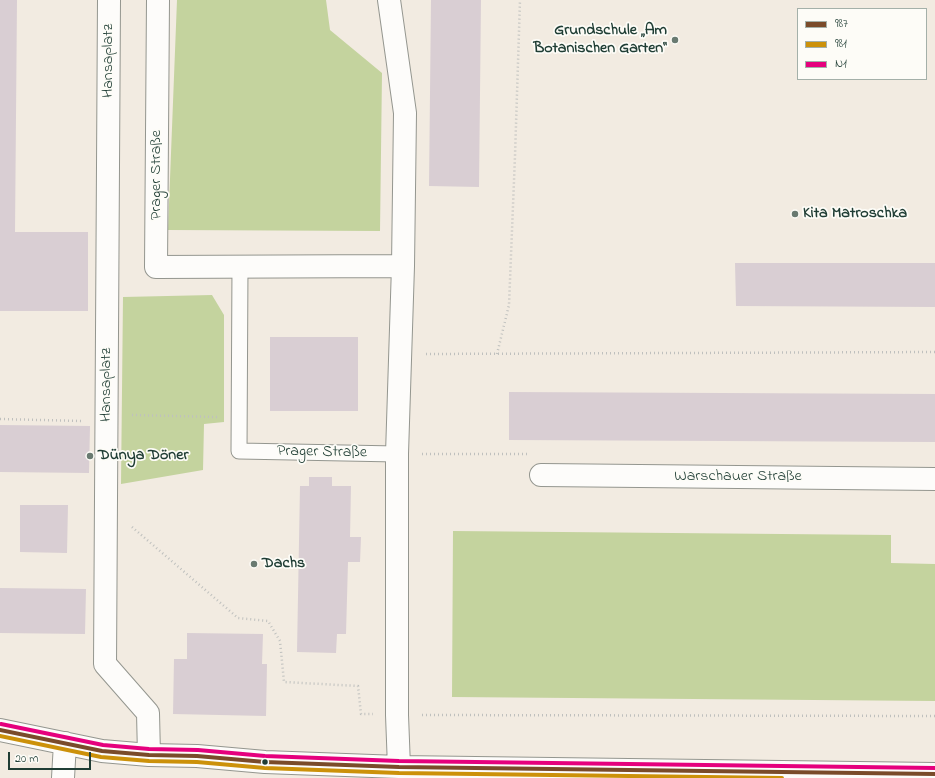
<!DOCTYPE html>
<html>
<head>
<meta charset="utf-8">
<style>
	body { margin:0 }
	#map { position:relative; width:935px; height:778px; overflow:hidden; background:#f2ebe1; font-family:"Indie Flower",sans-serif }
	canvas { display:block }
	.legend { position:absolute; left:797px; top:8px; width:130px; height:72px; box-sizing:border-box; background:#fdfcf7; border:1px solid #a4b0a9; margin:0; padding:5px 7px; list-style:none; font-size:12px; color:#1f3d34 }
	.legend li { display:flex; align-items:center; gap:8px; height:20px }
	.legend b { width:20px; border:1px solid #a4b0a9 }
	.scale { position:absolute; left:8px; top:752px; width:83px; height:18px; box-sizing:border-box; border:2px solid #1f3d34; border-top:0; padding-left:5px; font-size:12px; line-height:14px; white-space:nowrap; color:#1f3d34; -webkit-text-stroke:3px #fdfcf7; paint-order:stroke }
</style>
</head>
<body>
<div id="map">
<canvas width="935" height="778"></canvas>
<ul class="legend">
<li><b style="height:5px;background:#7a4b2a"></b>987</li>
<li><b style="height:5px;background:#cc910a"></b>981</li>
<li><b style="height:5px;background:#e5007d"></b>N1</li>
</ul>
<div class="scale">20 m</div>
</div>
<script>
const c = document.querySelector('canvas').getContext('2d');
c.lineJoin = 'round';
function fillPath(path, color) { c.fillStyle = color; c.fill(path, 'evenodd'); }
function trace(path, color, width, dash) { c.strokeStyle = color; c.lineWidth = width; c.lineCap = dash ? 'butt' : 'round'; c.setLineDash(dash || []); c.stroke(path); }
function label(font, color, halo, rows, align = 'center') {
  c.font = font + ' "Indie Flower",sans-serif'; c.lineWidth = 3.5; c.setLineDash([]); c.textBaseline = 'middle'; c.strokeStyle = halo; c.fillStyle = color; for (const [text, x, y, turn = 0] of rows) {
    c.save(); c.translate(x, y); c.rotate((+turn || 0) * Math.PI / 180); c.textAlign = isNaN(turn) ? turn : align; if (halo) c.strokeText(text, 0, 0); c.fillText(text, 0, 0); c.restore();
  }
}
fillPath(new Path2D(`
	M177,0H326L330,30L382,73L380,231L168,230Z
	M212,295L224,315V422L204,424L203,470L121,484L123,297Z
	M453,531L891,535V563L935,564V701L452,697Z`), '#c4d39e');
fillPath(new Path2D(`
	M0,0H17L15,232H88V311H0Z
	M431,0H481L479,187L429,186Z
	M735,263H935V307L736,306Z
	M270,337H358V411H270Z
	M509,392L935,394V442L509,440Z
	M0,425L90,426L89,473L0,472Z
	M309,477H332V486H351L350,537H361L360,562H348L346,634H337L336,653L297,652L300,486H309Z
	M20,505H68L67,553L20,552Z
	M0,588L86,589L85,634L0,633Z
	M187,633L263,634L262,664H267L266,716L173,714L174,659H187Z`), '#d9ced3');
const lane = new Path2D(`
	M240,267L239,451L397,454`);
const street = new Path2D(`
	M109,0L105,664L148,713L149,755
	M158,0L156,267L403,266
	M389,0L405,113L403,266L397,454V715L399,767
	M541,475L935,479
	M0,730L102,751L149,755L197,756L265,762L399,767L935,774
	M63,778L65,743`);
trace(lane, '#94968f', 17);
trace(street, '#94968f', 24);
trace(new Path2D(`
	M426,354L935,352
	M497,354L509,305L515,156L520,0
	M132,415L217,417
	M0,419L82,421
	M422,454H527
	M132,527L238,618L268,621L280,641L284,682L358,686L361,714H373
	M422,715L935,716`), '#bfc0be', 2.5, [1, 3]);
trace(lane, '#fdfcfa', 15);
trace(street, '#fdfcfa', 22);
trace(new Path2D(`
	M0,730L102,751L149,755L197,756L265,762L399,767L935,774`), '#7a4b2a', 4);
trace(new Path2D(`
	M0,736L101,757L149,761L197,762L265,768L399,773L782,778`), '#cc910a', 4);
trace(new Path2D(`
	M1,724L103,745L149,749L198,750L265,756L399,761L935,768`), '#e5007d', 4);
for (const [x, y, r, color] of [
	[675,40,4,"#697a71"],
	[795,214,4,"#697a71"],
	[90,456,4,"#697a71"],
	[254,564,4,"#697a71"],
	[265,762,3.5,"#1f3d34"]
]) { const dot = new Path2D(); dot.arc(x, y, r, 0, 2 * Math.PI); c.fillStyle = color; c.fill(dot); trace(dot, '#fdfcf7', 1.5); }
label('bold 16px', '#1f3d34', '#fdfcf7', [
	["Grundschule „Am",667,31,"right"],
	["Botanischen Garten“",667,49,"right"],
	["Kita Matroschka",803,214],
	["Dünya Döner",98,456],
	["Dachs",262,564]
], 'left');
label('16px', '#1f3d34', '#fdfcf7', [
	["Hansaplatz",109,61,-90],
	["Prager Straße",157,175,-90],
	["Hansaplatz",107,385,-90],
	["Prager Straße",322,453,1],
	["Warschauer Straße",738,477]
]);
</script>
</body>
</html>
